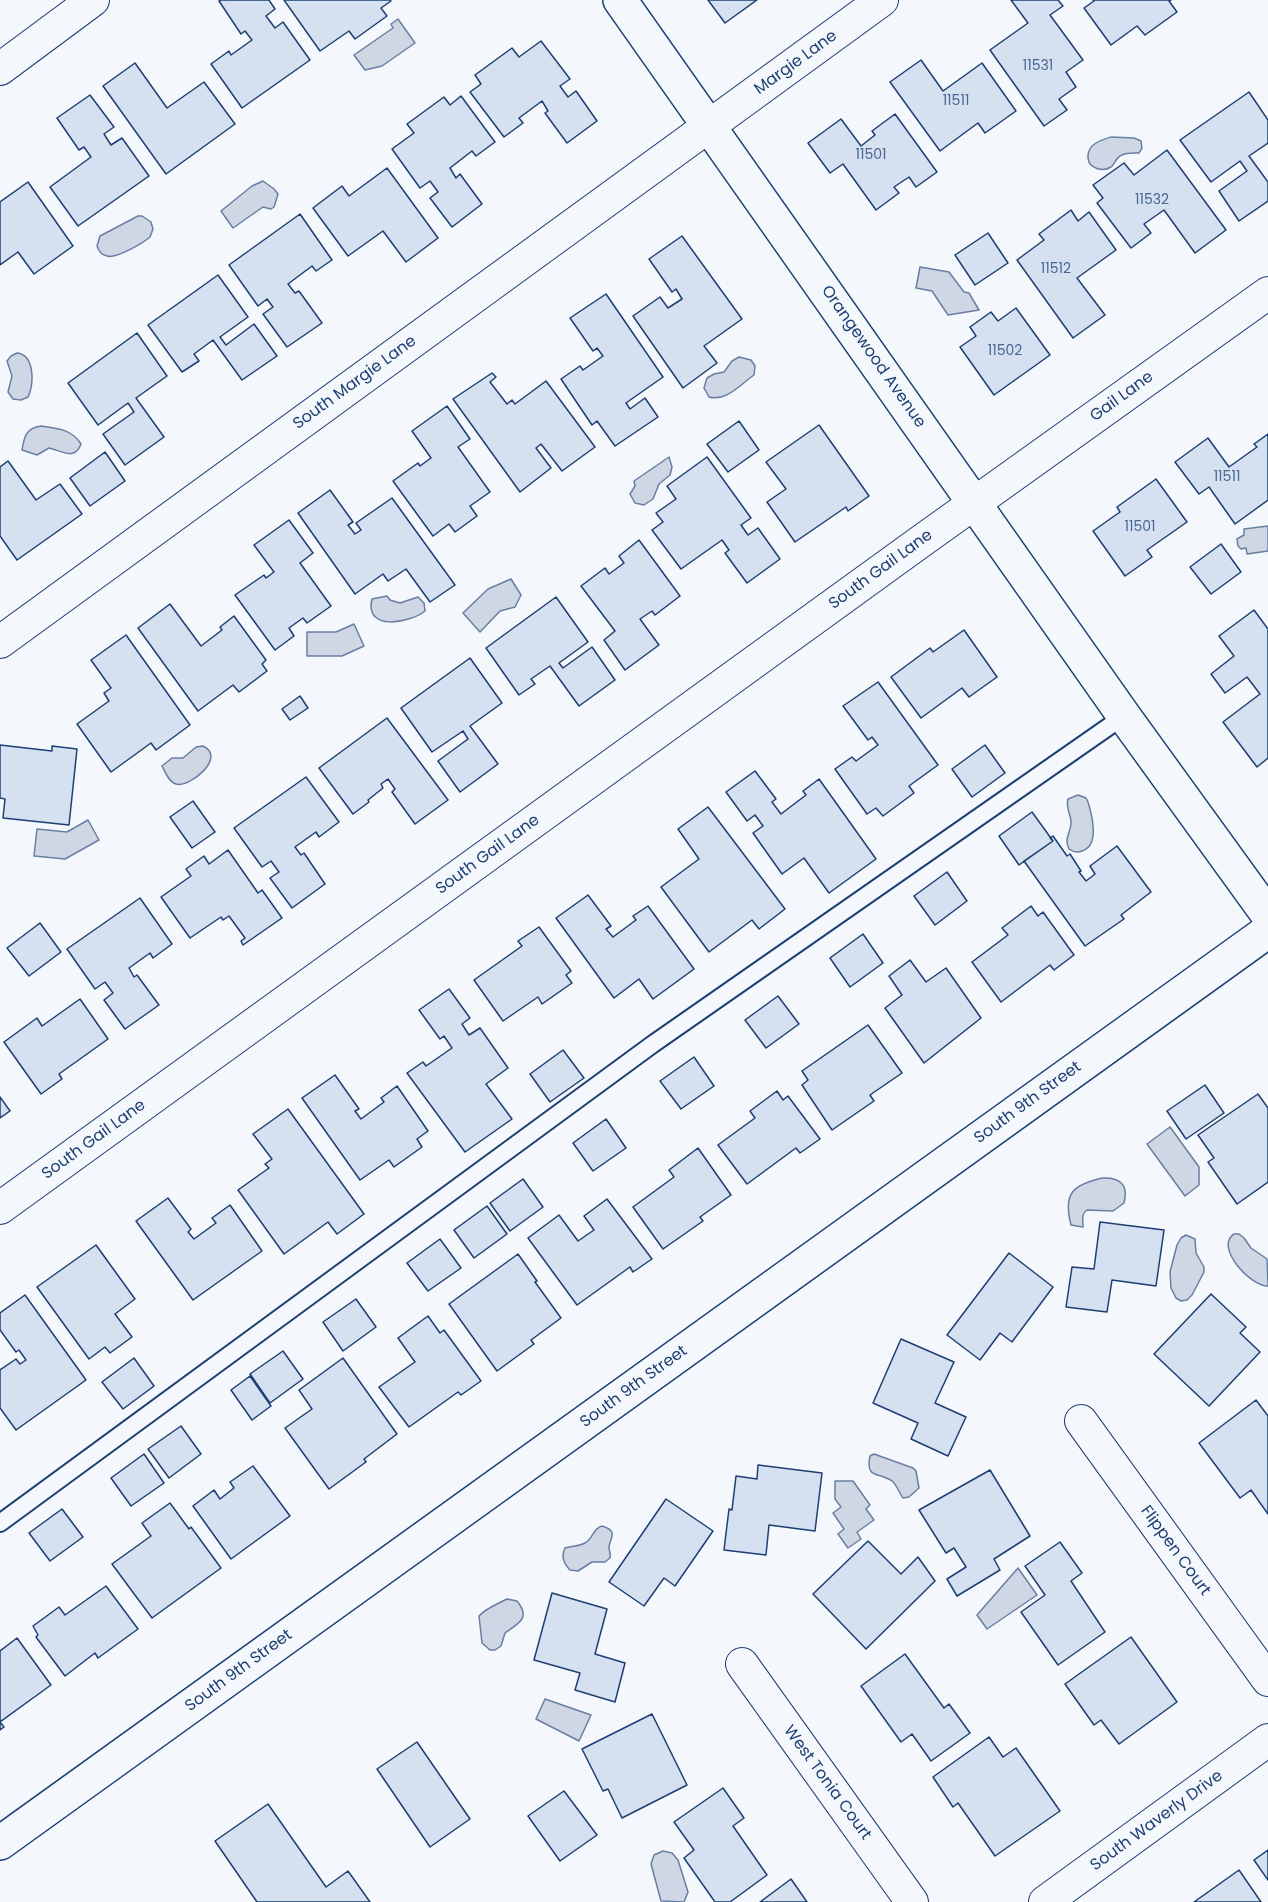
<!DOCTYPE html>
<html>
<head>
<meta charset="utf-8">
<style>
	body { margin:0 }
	canvas { display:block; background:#f4f7fb }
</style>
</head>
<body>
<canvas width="1268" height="1902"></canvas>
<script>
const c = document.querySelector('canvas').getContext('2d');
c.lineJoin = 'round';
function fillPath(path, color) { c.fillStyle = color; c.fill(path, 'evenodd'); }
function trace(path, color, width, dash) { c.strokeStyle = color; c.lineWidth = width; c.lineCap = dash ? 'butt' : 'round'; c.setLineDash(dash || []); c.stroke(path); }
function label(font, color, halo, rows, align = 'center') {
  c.font = font + ' Poppins,sans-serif'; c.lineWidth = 4.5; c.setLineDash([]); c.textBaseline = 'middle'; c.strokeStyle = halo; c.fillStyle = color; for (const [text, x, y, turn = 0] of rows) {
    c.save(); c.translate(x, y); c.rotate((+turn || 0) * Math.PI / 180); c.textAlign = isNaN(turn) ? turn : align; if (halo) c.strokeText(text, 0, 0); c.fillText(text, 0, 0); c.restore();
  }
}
const water = new Path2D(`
	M398,19L415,43L382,66L365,70L354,55L393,28L391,24Z
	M1111,137L1134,138L1141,141L1142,148L1139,153C1132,153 1125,152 1120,156C1115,159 1115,164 1111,167C1103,172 1089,169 1088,158C1087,144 1101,140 1111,137Z
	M263,181L274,189L278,194L274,207L271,209L263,207L233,228L221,211L252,186Z
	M138,216H142L151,222L153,229L150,237C143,243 116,259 107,256C101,255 99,251 97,246L100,236Z
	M920,267L949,272L964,292L969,293L979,310L948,315L932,291L916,288Z
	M17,353C35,355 34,384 28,397L21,400L13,399L8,392L12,376L7,361L11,356Z
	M739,357L751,360L755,366L754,375C741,384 726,402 709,397L704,388L707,378L714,374L724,372L732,361Z
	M41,426C56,428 72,429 81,444C75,461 62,451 49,448L37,455L22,450C24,437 26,428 41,426Z
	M669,457L672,467L670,475L659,484L653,499L644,505L635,503L630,494L635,486L634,481Z
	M1268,526V551L1247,554L1246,548L1241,549L1238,546L1237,539L1244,535V529Z
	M511,579L521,595L515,607L500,611L480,632L463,613L488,589Z
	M387,596L390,600L400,603L418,597L424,603L425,611C410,623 364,632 372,599Z
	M354,624L364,646L342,656H307V632H336Z
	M203,746C227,757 190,788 176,784C169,782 165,772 162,766L172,758H183L196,747Z
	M1078,795L1086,798L1088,802C1092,815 1100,846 1082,851C1077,853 1073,852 1069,849C1064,838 1070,834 1071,824C1072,815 1065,809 1068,799Z
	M88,820L99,840L65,859L34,856L37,829L67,832Z
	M1170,1127L1199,1167V1185L1185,1196L1147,1144Z
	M1102,1178C1119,1177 1129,1184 1124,1203L1113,1211L1087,1210C1081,1214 1083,1220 1083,1227L1071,1225C1063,1194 1072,1185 1102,1178Z
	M1234,1234H1239L1244,1238L1251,1248L1267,1259L1268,1286C1251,1287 1214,1247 1234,1234Z
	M1186,1235L1195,1239L1196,1253L1204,1267V1272L1192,1295L1187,1300L1181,1301L1176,1298L1171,1288L1170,1272L1177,1245L1181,1238Z
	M874,1454L913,1468L916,1471L919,1488L909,1497L903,1498C899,1493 897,1485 892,1481C879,1472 865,1479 870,1456Z
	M835,1481H853L870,1505L866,1509L874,1520L857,1532L861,1539L848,1548L838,1534L844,1529L833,1513L841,1507L835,1499Z
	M602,1526C619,1531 610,1538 609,1547C609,1551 611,1554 610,1558L605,1562H592L578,1571L570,1570C564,1564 561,1556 565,1548C572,1546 580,1546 585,1543C594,1538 592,1529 602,1526Z
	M1018,1568L1037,1595L987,1629L977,1615Z
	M507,1599L517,1601C531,1618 519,1623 505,1633L501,1646L495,1650H490L482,1643L479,1616C485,1609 499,1603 507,1599Z
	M545,1699L591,1715L579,1741L536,1719Z
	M663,1851L672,1853L678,1860L688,1892L684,1902L661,1901L651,1864L654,1855Z`);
fillPath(water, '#cfd7e4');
trace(water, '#687fa3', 1.5);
const building = new Path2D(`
	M221,0H269L275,9L266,16L275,28L283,22L310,60L242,108L211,64L229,51L231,55L252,40L245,31L241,34L219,1Z
	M284,0H390L391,1L381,8L387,16L355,39L349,31L320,51Z
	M708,0H757L725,23Z
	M1011,0H1058L1063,6L1050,15L1083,60L1066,72L1076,87L1059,99L1067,110L1044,126L990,50L1028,23Z
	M1093,0H1171L1169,1L1177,12L1145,35L1137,26L1111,45L1084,8L1094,1Z
	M541,41L570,79L560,86L568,97L576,91L597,121L567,143L545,113L548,111L542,101L519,118L523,123L504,137L470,92L481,84L475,75L512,48L519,57Z
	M921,60L943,91L982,63L1016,111L985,133L978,123L940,151L890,82Z
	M135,63L167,108L204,82L235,124L166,174L103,86Z
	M1249,92L1268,120V143L1249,156L1268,182V201L1239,221L1219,191L1247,171L1240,161L1211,182L1180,140Z
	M90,95L114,127L104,134L111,145L122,138L149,176L78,226L50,187L91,157L84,147L79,150L57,118Z
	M461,96L495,142L476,156L472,151L450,168L456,178L460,174L482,204L452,227L430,198L438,192L430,181L420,188L392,149L414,133L407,124L444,97L450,105Z
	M895,114L937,172L916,187L909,177L894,187L899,193L876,210L843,164L830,173L808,143L841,119L861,146L875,135L872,131Z
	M1167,150L1226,230L1195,253L1164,210L1144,224L1151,233L1131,248L1097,203L1103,198L1093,185L1124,163L1134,175Z
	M387,168L438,238L406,262L383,231L348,256L313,208L342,186L349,196Z
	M28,182L73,246L34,274L18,252L0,265V202Z
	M1071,210L1078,221L1089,212L1116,250L1077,278L1105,315L1073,338L1017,260L1044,240L1039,234Z
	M300,214L332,260L316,271L312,266L288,284L295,293L299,291L322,323L287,347L263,314L273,307L267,299L258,306L229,265Z
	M988,233L1008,263L975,285L955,255Z
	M682,236L742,319L704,346L717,363L683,388L633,316L660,297L668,308L682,299L676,289L672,292L649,259Z
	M218,275L248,317L220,337L226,345L254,324L277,356L242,380L213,340L194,354L199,361L182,372L148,325Z
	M606,294L663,377L626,403L630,409L645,398L658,417L615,446L597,421L592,425L561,379L580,366L583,370L603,356L597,348L593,351L570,318Z
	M1016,308L1050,355L994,395L960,347L976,336L970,327L991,312L998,321Z
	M137,333L167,376L136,398L164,437L125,465L103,434L134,412L128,403L98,425L68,383Z
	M492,373L496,377L490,382L507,404L512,400L515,404L546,381L595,447L562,471L541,444L536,448L551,468L520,492L453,399Z
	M447,406L470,439L458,447L490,492L470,506L477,516L455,532L449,524L433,536L393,481L418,463L420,466L431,458L412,431Z
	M739,421L759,450L728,472L707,444Z
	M819,425L869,496L848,511L846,507L795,542L767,502L786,489L766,462Z
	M1268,434V500L1235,524L1209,487L1199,494L1175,462L1208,438L1229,467L1257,447L1254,444Z
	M105,452L125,481L90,506L70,478Z
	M707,457L751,518L741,525L748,535L758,528L780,559L747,583L725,553L729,550L722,540L681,569L652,530L663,522L656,513L676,499L667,486Z
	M8,461L36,500L60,484L82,514L17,560L0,536V467Z
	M1156,479L1187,522L1147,550L1152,557L1125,576L1093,531L1120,512L1117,507Z
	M330,490L353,522L348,525L355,534L361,530L356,523L392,498L455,585L430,602L406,569L388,581L383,574L355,594L298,513Z
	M289,520L313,553L300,563L331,606L307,623L303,618L289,628L294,636L275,650L235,595L264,575L266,578L274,572L254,545Z
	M639,540L680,596L655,615L652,611L640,619L659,645L625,670L604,640L615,631L581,586L605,568L609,574L624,563L619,556Z
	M1221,544L1241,572L1211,594L1190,567Z
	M556,597L588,642L559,663L563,668L592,647L615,680L579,706L550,666L531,679L535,684L519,695L486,648Z
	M170,604L201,646L222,630L220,627L234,616L266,660L262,664L267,671L239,692L233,685L198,711L138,628Z
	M1254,610L1268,629V758L1257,767L1223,722L1260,694L1247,677L1225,693L1211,674L1234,656L1219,636Z
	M964,630L997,677L969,697L962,688L921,718L891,677L930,648L933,652Z
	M126,635L190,725L156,750L151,743L111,772L77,724L109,701L104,693L111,688L91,660Z
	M470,658L502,703L470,726L498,764L460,792L438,761L468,739L463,731L432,752L401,708Z
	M878,682L938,765L909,786L914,793L883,816L876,808L867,814L835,769L852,757L856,761L878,745L872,737L868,740L843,706Z
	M300,696L308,708L290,720L282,709Z
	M387,718L448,800L415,824L392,792L395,789L388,779L381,784L383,788L368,800L369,802L353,814L319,768Z
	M0,745L52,751V746L77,749L69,825L3,818L5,799L0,798Z
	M985,745L1005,773L972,797L952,769Z
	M755,771L776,799L772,802L781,814L806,795L803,791L819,779L876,859L829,893L804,858L782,874L753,833L763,826L755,815L747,821L726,792Z
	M306,777L339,822L319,837L316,832L295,847L301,855L304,853L325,884L292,908L270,878L279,872L271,861L262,867L234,828Z
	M193,801L215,832L192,848L170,817Z
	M708,807L785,909L759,929L752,920L709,952L661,887L699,859L678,829Z
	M1032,812L1053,841L1019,865L999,836Z
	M1053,836L1067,856L1070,854L1081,871L1079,872L1086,881L1095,874L1090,866L1117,846L1151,892L1121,915L1124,919L1085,946L1024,861L1053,841L1050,838Z
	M228,850L258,893L262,890L282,918L243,945L241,941L245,938L229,916L223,920L221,917L190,938L161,897L191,876L186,869L204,856L209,864Z
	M947,872L967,901L935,925L914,896Z
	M588,895L611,926L606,929L613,937L636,920L633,916L648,906L694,969L653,999L639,979L614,998L556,918Z
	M140,898L172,944L153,958L150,953L129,968L134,977L137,975L159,1005L125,1029L104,1000L113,993L105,982L95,989L67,949Z
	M1031,906L1038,916L1043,912L1074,955L1054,970L1050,965L1001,1002L972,962L1008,935L1002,928Z
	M40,923L61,952L29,976L7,948Z
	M539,927L571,971L566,975L572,983L542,1004L538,997L503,1021L474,980L522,946L518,941Z
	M863,934L883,963L850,987L830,958Z
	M910,960L926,982L946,968L981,1018L924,1063L885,1008L902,995L889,976Z
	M449,989L470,1018L462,1024L469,1035L480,1028L508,1068L486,1084L512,1119L465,1152L407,1073L423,1062L426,1066L452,1048L444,1036L440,1039L419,1010Z
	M778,996L799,1024L766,1048L745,1020Z
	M80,999L108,1039L59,1074L62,1079L41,1094L4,1042L37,1018L42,1026Z
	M868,1025L902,1073L870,1095L874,1101L832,1130L802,1085L808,1080L802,1071Z
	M563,1050L584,1078L550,1102L530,1074Z
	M694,1057L714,1086L681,1109L660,1081Z
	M335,1075L359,1109L355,1111L361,1119L384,1102L381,1098L397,1086L428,1131L417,1139L422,1147L394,1167L389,1160L360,1180L302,1098Z
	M1205,1085L1224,1113L1186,1139L1167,1111Z
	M777,1091L783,1100L788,1096L820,1139L800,1153L796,1148L747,1184L718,1145L755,1118L750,1111Z
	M1258,1094L1268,1108V1182L1237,1204L1208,1162L1214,1158L1198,1135Z
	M0,1097L10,1111L0,1118Z
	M288,1109L364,1214L337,1234L328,1222L284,1254L238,1190L269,1168L265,1164L272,1159L253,1134Z
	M606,1119L626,1148L593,1171L573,1143Z
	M698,1148L731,1195L700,1217L703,1221L663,1249L633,1207L674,1177L669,1170Z
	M523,1179L543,1207L510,1231L490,1203Z
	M168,1198L191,1229L188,1232L194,1239L216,1223L212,1218L230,1205L262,1251L193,1300L136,1221Z
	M607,1199L652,1259L633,1272L630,1267L577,1305L528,1238L559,1215L578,1241L594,1230L584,1216Z
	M487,1206L507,1234L474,1258L454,1230Z
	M1100,1222L1164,1230L1156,1286L1112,1280L1107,1312L1066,1307L1072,1267L1094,1269Z
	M440,1239L461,1268L428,1291L407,1263Z
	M96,1245L135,1299L115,1314L132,1337L110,1353L105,1347L89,1359L37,1287Z
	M1009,1253L1053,1287L1012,1342L1000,1333L980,1360L947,1335Z
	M518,1254L537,1281L535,1282L561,1318L531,1340L534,1344L497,1371L449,1304Z
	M1211,1294L1246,1327L1240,1333L1260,1352L1209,1406L1154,1354Z
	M25,1295L86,1380L16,1430L0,1408V1370L16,1359L20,1364L26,1360L19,1350L16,1352L0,1330V1313Z
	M356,1299L376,1327L343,1351L323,1322Z
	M428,1316L440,1333L444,1330L481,1381L461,1395L458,1392L409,1427L379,1387L415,1362L398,1338Z
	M901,1339L954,1362L935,1403L966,1417L948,1456L911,1439L918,1423L873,1403Z
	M283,1351L303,1379L270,1403L250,1374Z
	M134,1358L154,1386L123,1409L102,1382Z
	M343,1358L397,1434L364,1459L366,1462L329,1489L285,1428L312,1409L299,1390Z
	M250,1376L271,1406L252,1420L231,1390Z
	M1256,1400L1268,1416V1514L1251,1490L1240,1498L1199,1443Z
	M181,1426L201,1454L169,1478L148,1449Z
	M144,1454L164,1483L131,1506L111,1478Z
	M758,1465L822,1473L815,1531L769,1525L766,1555L724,1550L729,1509L732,1510L736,1476L757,1479Z
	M253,1466L290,1516L231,1559L193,1506L214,1490L220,1499L234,1488L230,1482Z
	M990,1470L1030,1536L994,1559L1000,1570L957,1596L947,1579L966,1567L954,1548L946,1553L919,1510Z
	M666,1499L713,1531L675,1586L664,1578L644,1606L609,1582Z
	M170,1503L189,1529L191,1527L221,1568L152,1618L112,1564L151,1536L142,1523Z
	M62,1509L83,1537L50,1561L29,1533Z
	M868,1541L901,1574L918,1557L935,1581L866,1649L813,1594Z
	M1060,1542L1082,1573L1071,1581L1105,1632L1058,1665L1021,1612L1045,1595L1025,1566Z
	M106,1586L138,1629L98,1658L95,1653L65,1676L36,1637L38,1635L33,1626L59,1607L65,1615Z
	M552,1593L607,1609L595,1654L625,1663L615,1702L575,1690L580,1673L534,1660Z
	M1131,1637L1177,1702L1119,1744L1101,1720L1094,1725L1065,1684Z
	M17,1638L51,1685L0,1722L4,1727L0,1730V1651Z
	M905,1654L944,1708L949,1704L970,1733L931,1761L912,1734L901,1742L861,1686Z
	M652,1714L687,1785L622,1818L608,1789L603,1791L582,1749Z
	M989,1737L1003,1757L1016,1748L1060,1811L995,1856L958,1803L953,1807L933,1777Z
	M417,1742L470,1819L430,1847L377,1769Z
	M723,1788L744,1818L733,1826L767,1875L730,1902H715L684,1858L694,1850L674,1822Z
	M564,1791L597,1835L560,1861L528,1816Z
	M268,1804L326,1887L348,1871L370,1902H257L215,1841Z
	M1268,1850V1880L1254,1860Z
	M1239,1870L1261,1902H1194Z
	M791,1879L807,1902H760Z`);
fillPath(building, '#d5e0f0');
trace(building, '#1d3f73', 1.5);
const service = new Path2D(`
	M0,1523L653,1044L1124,716`);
const minor = new Path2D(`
	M0,69L93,0
	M0,642L882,0
	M0,1208L920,542L1268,293
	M1081,1421L1268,1680
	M742,1664L912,1902
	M1045,1902L1268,1740`);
const tertiary = new Path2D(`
	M0,1843L1268,931`);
const secondary = new Path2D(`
	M620,0L1124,716L1268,915`);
trace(service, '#1d3f73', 20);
trace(minor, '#1d3f73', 34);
trace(tertiary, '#1d3f73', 36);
trace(secondary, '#1d3f73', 36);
trace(service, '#f4f7fb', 16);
trace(minor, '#f4f7fb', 32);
trace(tertiary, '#f4f7fb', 33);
trace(secondary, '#f4f7fb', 33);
label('14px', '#4b6792', null, [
	["11531",1038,66],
	["11511",956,101],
	["11501",871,155],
	["11532",1152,200],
	["11512",1056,269],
	["11502",1005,351],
	["11511",1227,477],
	["11501",1140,527]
]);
label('16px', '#1d3f73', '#f4f7fb', [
	["Margie Lane",796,63,-36],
	["Orangewood Avenue",873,357,55],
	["South Margie Lane",355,383,-36],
	["Gail Lane",1122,397,-36],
	["South Gail Lane",881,570,-36],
	["South Gail Lane",488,855,-36],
	["South 9th Street",1028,1103,-36],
	["South Gail Lane",94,1140,-36],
	["South 9th Street",634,1387,-36],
	["Flippen Court",1175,1551,54],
	["South 9th Street",239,1671,-36],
	["West Tonia Court",827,1783,54],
	["South Waverly Drive",1157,1821,-36]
]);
</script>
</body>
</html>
